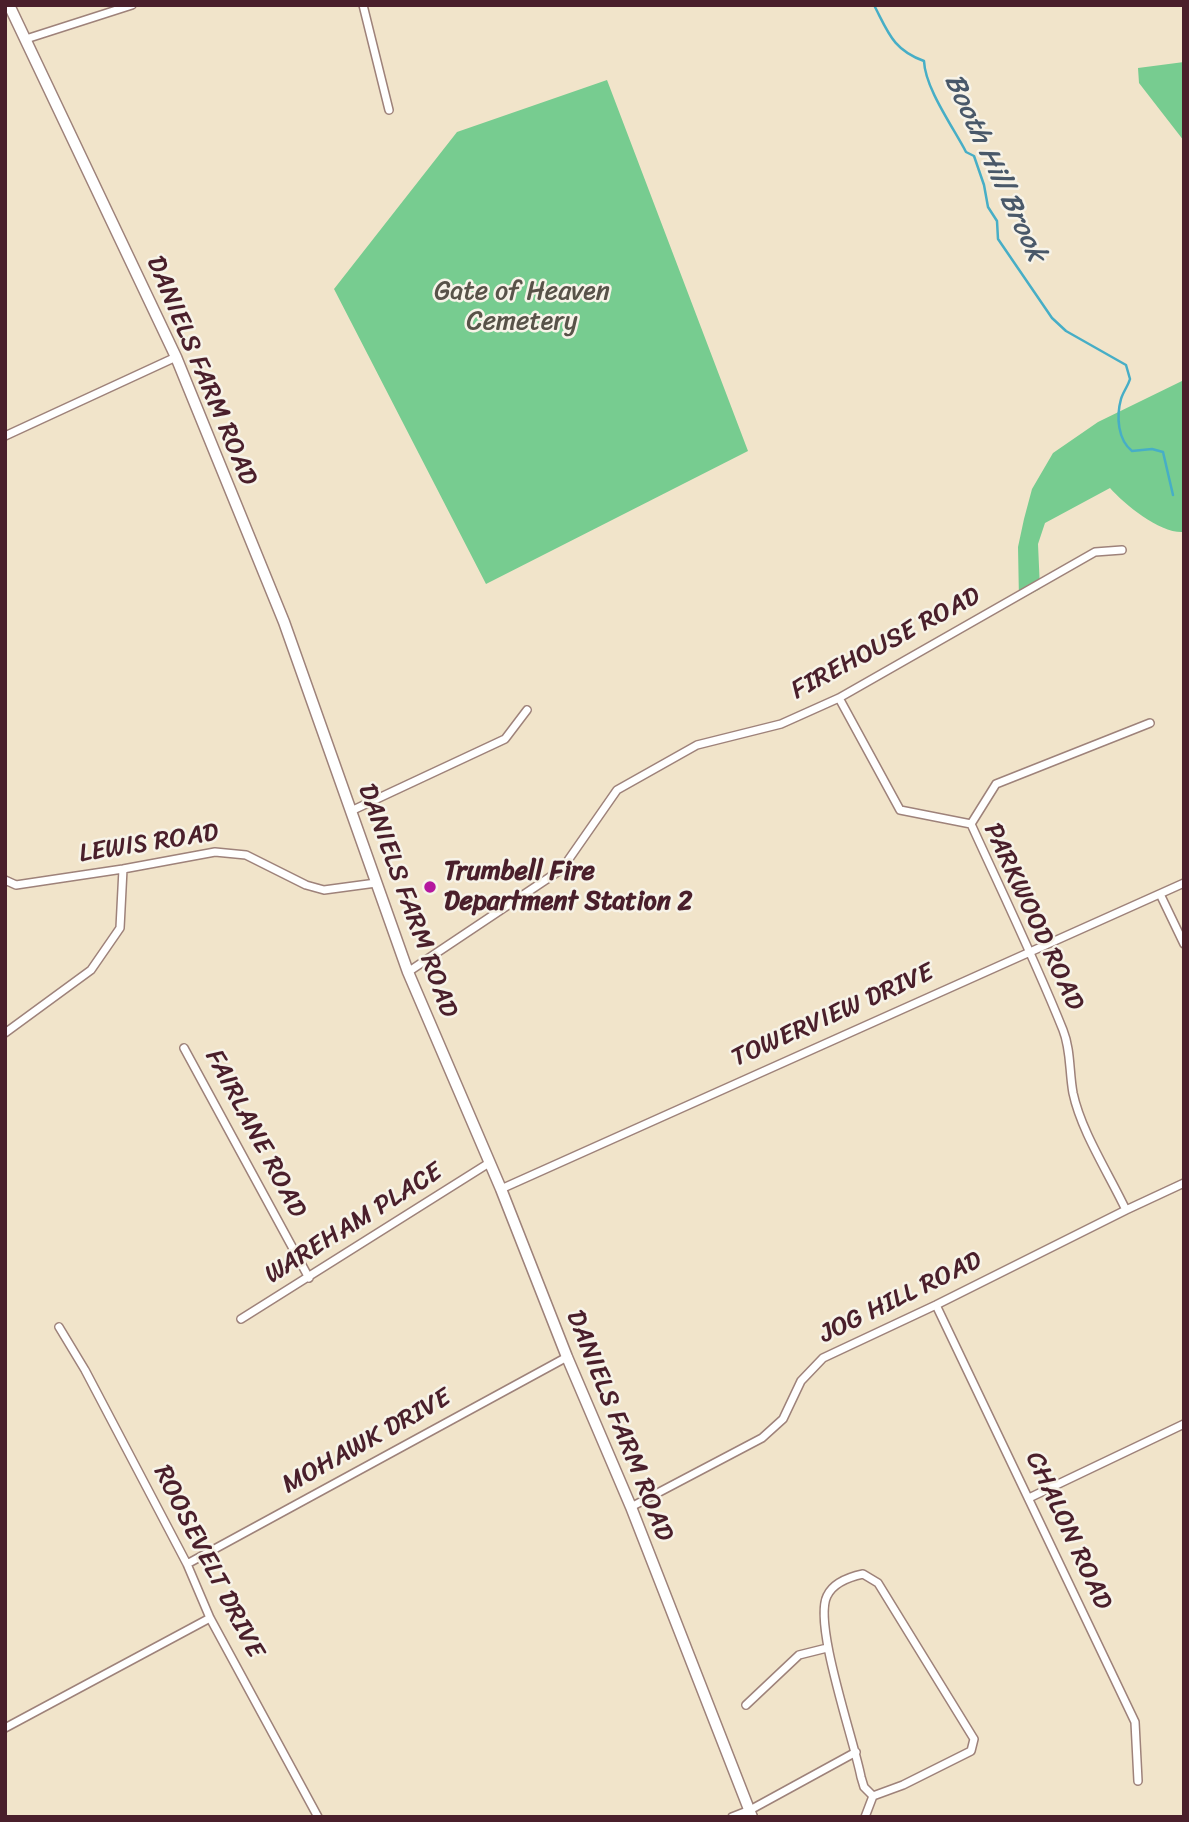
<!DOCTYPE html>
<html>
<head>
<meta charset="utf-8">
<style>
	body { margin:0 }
	#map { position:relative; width:1189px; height:1822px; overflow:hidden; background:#f1e4ca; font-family:Sriracha,sans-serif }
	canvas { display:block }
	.frame { position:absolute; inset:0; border:7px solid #4a1f2b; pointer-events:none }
</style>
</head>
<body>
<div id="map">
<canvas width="1189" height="1822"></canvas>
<div class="frame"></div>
</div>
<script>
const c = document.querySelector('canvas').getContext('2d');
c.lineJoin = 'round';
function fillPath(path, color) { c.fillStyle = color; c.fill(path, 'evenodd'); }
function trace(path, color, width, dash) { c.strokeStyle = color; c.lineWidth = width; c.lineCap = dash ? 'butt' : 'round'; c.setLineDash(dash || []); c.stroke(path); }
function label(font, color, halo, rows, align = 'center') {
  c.font = font + ' Sriracha,sans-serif'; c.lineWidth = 5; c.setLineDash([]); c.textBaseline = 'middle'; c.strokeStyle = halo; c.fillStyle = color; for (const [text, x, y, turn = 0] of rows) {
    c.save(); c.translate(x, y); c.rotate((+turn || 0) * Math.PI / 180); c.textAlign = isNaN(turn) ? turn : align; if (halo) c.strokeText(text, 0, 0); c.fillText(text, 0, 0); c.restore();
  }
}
fillPath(new Path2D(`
	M1184,62V141L1139,83L1138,68Z
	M607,80L748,451L486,584L334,289L457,132Z
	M1184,380V532C1161,534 1125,505 1110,488L1045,523L1038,544L1040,589L1019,600L1018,547L1024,519L1032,489L1053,453L1098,422Z`), '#77cc90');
trace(new Path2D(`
	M874,5C888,32 893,50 924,61C925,88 953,127 966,152L974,156L984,185L988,207L997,221L998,239L1052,318L1066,331L1126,365L1130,379C1128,386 1123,392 1121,399C1116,417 1118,440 1132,451L1152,449L1163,452L1173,495
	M1184,509V510`), '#47aec6', 2.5);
const minor = new Path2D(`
	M363,5L389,110
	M26,39L132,5
	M5,436L176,357
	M839,698L900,810L971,824
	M351,811L505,739L527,710
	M971,824C1002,892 1035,960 1063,1030C1071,1050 1069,1071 1073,1093C1081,1131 1109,1174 1126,1210
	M971,824L996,784L1150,723
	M5,880L16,885L123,869L215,852L246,855L306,885L324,890L376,883
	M1160,894L1184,944
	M408,972L562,869L617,790L697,745L781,724L839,698L1095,552L1122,550
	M5,1033L91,970L120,928L123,869
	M184,1048L309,1278
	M501,1189L1184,883
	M936,1305L1135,1722L1138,1781
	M241,1319L489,1163
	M59,1327L85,1370L187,1564L210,1618L318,1817
	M1029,1498L1184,1424
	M631,1507L762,1438L783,1419L801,1381L823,1358L936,1305L1126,1210L1184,1183
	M187,1564L567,1357
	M863,1574L878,1583L974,1739L971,1751L903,1785L873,1796L864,1787L861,1777C854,1740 813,1624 827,1596C833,1583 849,1577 863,1574Z
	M746,1705L799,1655L827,1648
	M5,1728L210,1618
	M732,1817L750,1810L856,1752
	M865,1817L873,1796`);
const secondary = new Path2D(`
	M9,5L176,357L284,622L408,972L501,1189L567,1357L631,1507L752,1817`);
trace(minor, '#9e827a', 10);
trace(secondary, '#9e827a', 13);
trace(minor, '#fff', 7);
trace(secondary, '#fff', 10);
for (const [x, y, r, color] of [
	[430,887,7,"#b5179e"]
]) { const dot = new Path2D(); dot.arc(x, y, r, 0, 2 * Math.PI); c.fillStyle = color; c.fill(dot); trace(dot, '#f7f3e8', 2.5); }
label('26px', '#585349', '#f7f3e8', [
	["Gate of Heaven",522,292],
	["Cemetery",522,322]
]);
label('26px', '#4a1f2b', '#f7f3e8', [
	["DANIELS FARM ROAD",201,371,67],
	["FIREHOUSE ROAD",886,644,-28],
	["LEWIS ROAD",149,844,-9],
	["DANIELS FARM ROAD",407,901,70],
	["PARKWOOD ROAD",1033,917,65],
	["TOWERVIEW DRIVE",833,1016,-24],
	["FAIRLANE ROAD",255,1134,62],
	["WAREHAM PLACE",354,1224,-32],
	["JOG HILL ROAD",901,1298,-26],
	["DANIELS FARM ROAD",619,1426,68],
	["MOHAWK DRIVE",367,1442,-29],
	["CHALON ROAD",1068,1531,65],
	["ROOSEVELT DRIVE",208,1562,63]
]);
label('bold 26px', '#4a1f2b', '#f7f3e8', [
	["Trumbell Fire",444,872],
	["Department Station 2",444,902]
], 'left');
label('italic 28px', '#495869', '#f7f3e8', [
	["Booth Hill Brook",994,168,65]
]);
</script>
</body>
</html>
